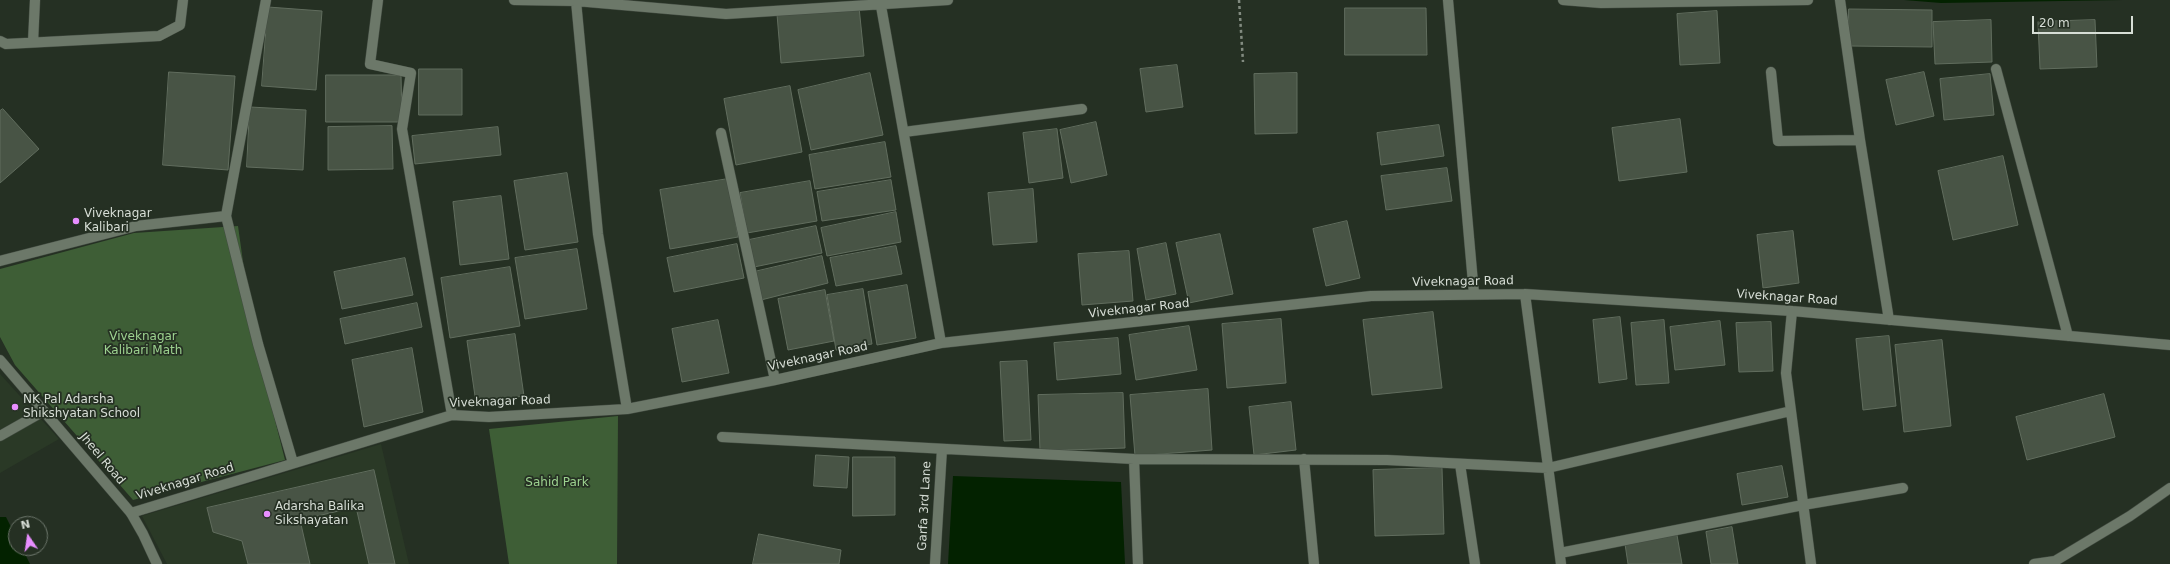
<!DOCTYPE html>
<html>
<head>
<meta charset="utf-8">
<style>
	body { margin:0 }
	#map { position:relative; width:2170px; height:564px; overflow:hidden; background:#253023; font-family:"DejaVu Sans",sans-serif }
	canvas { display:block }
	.north { position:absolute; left:8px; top:516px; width:40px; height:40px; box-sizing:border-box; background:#253023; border:1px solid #6c766b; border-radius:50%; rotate:347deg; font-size:11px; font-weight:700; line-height:16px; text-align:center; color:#d7ded6 }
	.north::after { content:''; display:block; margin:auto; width:14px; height:18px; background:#e88eff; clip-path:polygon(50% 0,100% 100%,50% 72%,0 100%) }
	.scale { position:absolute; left:2032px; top:16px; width:101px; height:18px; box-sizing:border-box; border:2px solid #d7ded6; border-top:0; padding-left:5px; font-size:12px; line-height:14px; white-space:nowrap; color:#d7ded6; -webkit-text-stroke:3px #253023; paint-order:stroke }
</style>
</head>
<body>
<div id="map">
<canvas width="2170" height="564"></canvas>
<div class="north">N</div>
<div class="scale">20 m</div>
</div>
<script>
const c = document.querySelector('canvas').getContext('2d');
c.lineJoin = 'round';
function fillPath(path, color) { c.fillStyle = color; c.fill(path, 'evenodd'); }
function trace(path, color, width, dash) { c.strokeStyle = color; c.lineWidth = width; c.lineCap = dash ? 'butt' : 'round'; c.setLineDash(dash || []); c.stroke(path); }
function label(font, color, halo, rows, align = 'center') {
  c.font = font + ' "DejaVu Sans",sans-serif'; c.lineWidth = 3.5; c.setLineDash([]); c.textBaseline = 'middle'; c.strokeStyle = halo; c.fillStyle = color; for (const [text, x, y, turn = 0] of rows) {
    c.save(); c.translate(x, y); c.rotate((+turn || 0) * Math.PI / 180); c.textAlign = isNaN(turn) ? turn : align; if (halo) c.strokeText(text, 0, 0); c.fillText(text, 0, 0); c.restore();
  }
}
fillPath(new Path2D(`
	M0,374L59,439L0,473Z
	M381,444L409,564H167L142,516Z`), '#2a3926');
fillPath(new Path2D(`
	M238,226L253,333L285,460L133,500L15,365L0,337V269L134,233Z
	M618,416L617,564H509L489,429Z`), '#3e5e36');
fillPath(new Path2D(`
	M1904,0H2123L1941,3Z
	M953,476L1121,482L1125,564H948Z
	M0,517H6L16,537V548H22L30,564H0Z`), '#032200');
const building = new Path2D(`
	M268,7L322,11L316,90L262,86Z
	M859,7L864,56L781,63L777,14Z
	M1345,8H1426L1427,55H1345Z
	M1849,9L1932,10V47L1849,46Z
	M1717,11L1720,63L1680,65L1677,14Z
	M1991,20L1992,62L1935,64L1933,22Z
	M2095,20L2097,67L2040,69L2038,22Z
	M1177,65L1183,107L1146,112L1140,69Z
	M419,69H462V115H419Z
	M169,72L235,76L228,170L163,165Z
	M1924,72L1934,116L1896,125L1886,80Z
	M870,73L883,135L811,150L798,90Z
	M1297,73V133L1255,134L1254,74Z
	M1990,74L1994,115L1944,120L1940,79Z
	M326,75H401L402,122H326Z
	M790,86L802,152L736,165L724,99Z
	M250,107L306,110L303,170L247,167Z
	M3,109L39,149L0,183V111Z
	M1680,119L1687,172L1619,181L1612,128Z
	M1096,122L1107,175L1071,183L1060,130Z
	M1439,125L1444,156L1381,165L1377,133Z
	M392,126L393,169L328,170V127Z
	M498,127L501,155L415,164L412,136Z
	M1057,129L1063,178L1029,183L1023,133Z
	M885,142L891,177L815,189L809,155Z
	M2003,156L2018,225L1953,240L1938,171Z
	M1447,168L1452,201L1386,210L1381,176Z
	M567,173L578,242L525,250L514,181Z
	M728,179L738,237L670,249L660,190Z
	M891,180L896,210L822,221L817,192Z
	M810,181L817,221L747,233L740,193Z
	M1033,189L1037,242L993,245L988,193Z
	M501,196L509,259L460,265L453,202Z
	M896,212L901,242L827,256L821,228Z
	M1347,221L1360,278L1326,286L1313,229Z
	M816,226L822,253L754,267L749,240Z
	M1793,231L1799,283L1763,288L1757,235Z
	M1220,234L1233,294L1189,303L1176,243Z
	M1166,243L1176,294L1146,300L1137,249Z
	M737,244L744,278L674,292L667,258Z
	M896,246L902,274L836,286L830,258Z
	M577,249L587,309L525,319L515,258Z
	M1129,251L1133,301L1082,305L1078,254Z
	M822,256L828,283L761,300L754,272Z
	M405,258L413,295L342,309L334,272Z
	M510,267L520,326L450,338L441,278Z
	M907,285L916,338L877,345L868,292Z
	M863,289L872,344L836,350L827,295Z
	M825,290L834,341L788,350L778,299Z
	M417,303L422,327L345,344L340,319Z
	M1433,312L1442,388L1372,395L1363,320Z
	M1620,317L1627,379L1599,383L1593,320Z
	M1281,319L1286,383L1227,388L1222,324Z
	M718,320L729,373L682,382L672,329Z
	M1664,320L1669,383L1636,385L1631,323Z
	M1720,321L1725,365L1675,370L1670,327Z
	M1771,322L1773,371L1739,372L1736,323Z
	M1189,326L1197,370L1136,380L1129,335Z
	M515,334L524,396L476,403L467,341Z
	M1889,336L1896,406L1863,410L1856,339Z
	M1118,338L1121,374L1057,380L1054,343Z
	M1942,340L1951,426L1904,432L1895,345Z
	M412,348L423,412L364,427L352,360Z
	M1027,361L1031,440L1004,441L1000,362Z
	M1208,389L1212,450L1135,456L1130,395Z
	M1123,393L1125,448L1040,451L1038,395Z
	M2104,394L2115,437L2027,460L2016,417Z
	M1291,402L1296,450L1254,455L1249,407Z
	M816,455L849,457L847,488L814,486Z
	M853,457H895V515L853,516Z
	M1782,466L1788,497L1742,505L1737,474Z
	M1442,468L1444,534L1375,536L1373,470Z
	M374,470L395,564H369L356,507L300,520L310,564H248L242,541L213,532L207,508Z
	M1732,527L1738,564H1711L1706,532Z
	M759,534L841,550L839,564H753Z
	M1677,535L1682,564H1628L1625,544Z`);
fillPath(building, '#485445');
trace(building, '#616d5e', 1);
const minor = new Path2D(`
	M266,0L226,216L258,344L293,463
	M378,0L370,64L411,73L402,129L452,415
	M514,0L576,1L726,14L948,0
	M1448,0L1474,294
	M1563,0L1601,3L1808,0
	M1840,0L1860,140L1889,320
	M576,1L598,234L627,409
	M881,6L941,343
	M0,41L6,44L159,36L180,25L183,0
	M33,42L35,0
	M1996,69L2068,336
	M1771,72L1778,141L1860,140
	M904,132L1082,109
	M721,133L775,380
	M0,261L136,226L226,216
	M1525,294L1561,564
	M1792,311L1786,373L1811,564
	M0,436L44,411
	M722,437L1134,459L1387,460L1548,468L1791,411
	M1134,459L1138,564
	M1304,459L1314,564
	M1460,464L1475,564
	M131,513L452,415L489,417L627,409L775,380L941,343L1371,296L1525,294L1792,311L2170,345
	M1560,553L1803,505L1903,488
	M935,564L942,449
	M2034,564L2055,561L2130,516L2170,488`);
const tertiary = new Path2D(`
	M0,360L131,513L143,534L157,564`);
trace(minor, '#424b41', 11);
trace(tertiary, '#424b41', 11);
trace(new Path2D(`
	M1239,0L1243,62`), '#828b80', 2.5, [3, 3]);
trace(minor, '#6c7869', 10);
trace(tertiary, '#6c7869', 10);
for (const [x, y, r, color] of [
	[76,221,4,"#e88eff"],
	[15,407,4,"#e88eff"],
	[267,514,4,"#e88eff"]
]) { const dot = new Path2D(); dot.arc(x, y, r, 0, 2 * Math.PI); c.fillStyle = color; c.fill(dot); trace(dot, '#253023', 1.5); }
label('12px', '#d7ded6', '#253023', [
	["Viveknagar",84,214],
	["Kalibari",84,228],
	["NK Pal Adarsha",23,400],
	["Shikshyatan School",23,414],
	["Adarsha Balika",275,507],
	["Sikshayatan",275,521]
], 'left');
label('12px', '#d7ded6', '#253023', [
	["Viveknagar Road",1463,282,-1],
	["Viveknagar Road",1787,298,4],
	["Viveknagar Road",1139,309,-6],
	["Viveknagar Road",818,357,-12],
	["Viveknagar Road",500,402,-2],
	["Jheel Road",102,459,50],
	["Viveknagar Road",185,482,-17],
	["Garfa 3rd Lane",925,506,-87]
]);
label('12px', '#9dd290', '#253023', [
	["Viveknagar",143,337],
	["Kalibari Math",143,351],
	["Sahid Park",557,483]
]);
</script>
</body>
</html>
